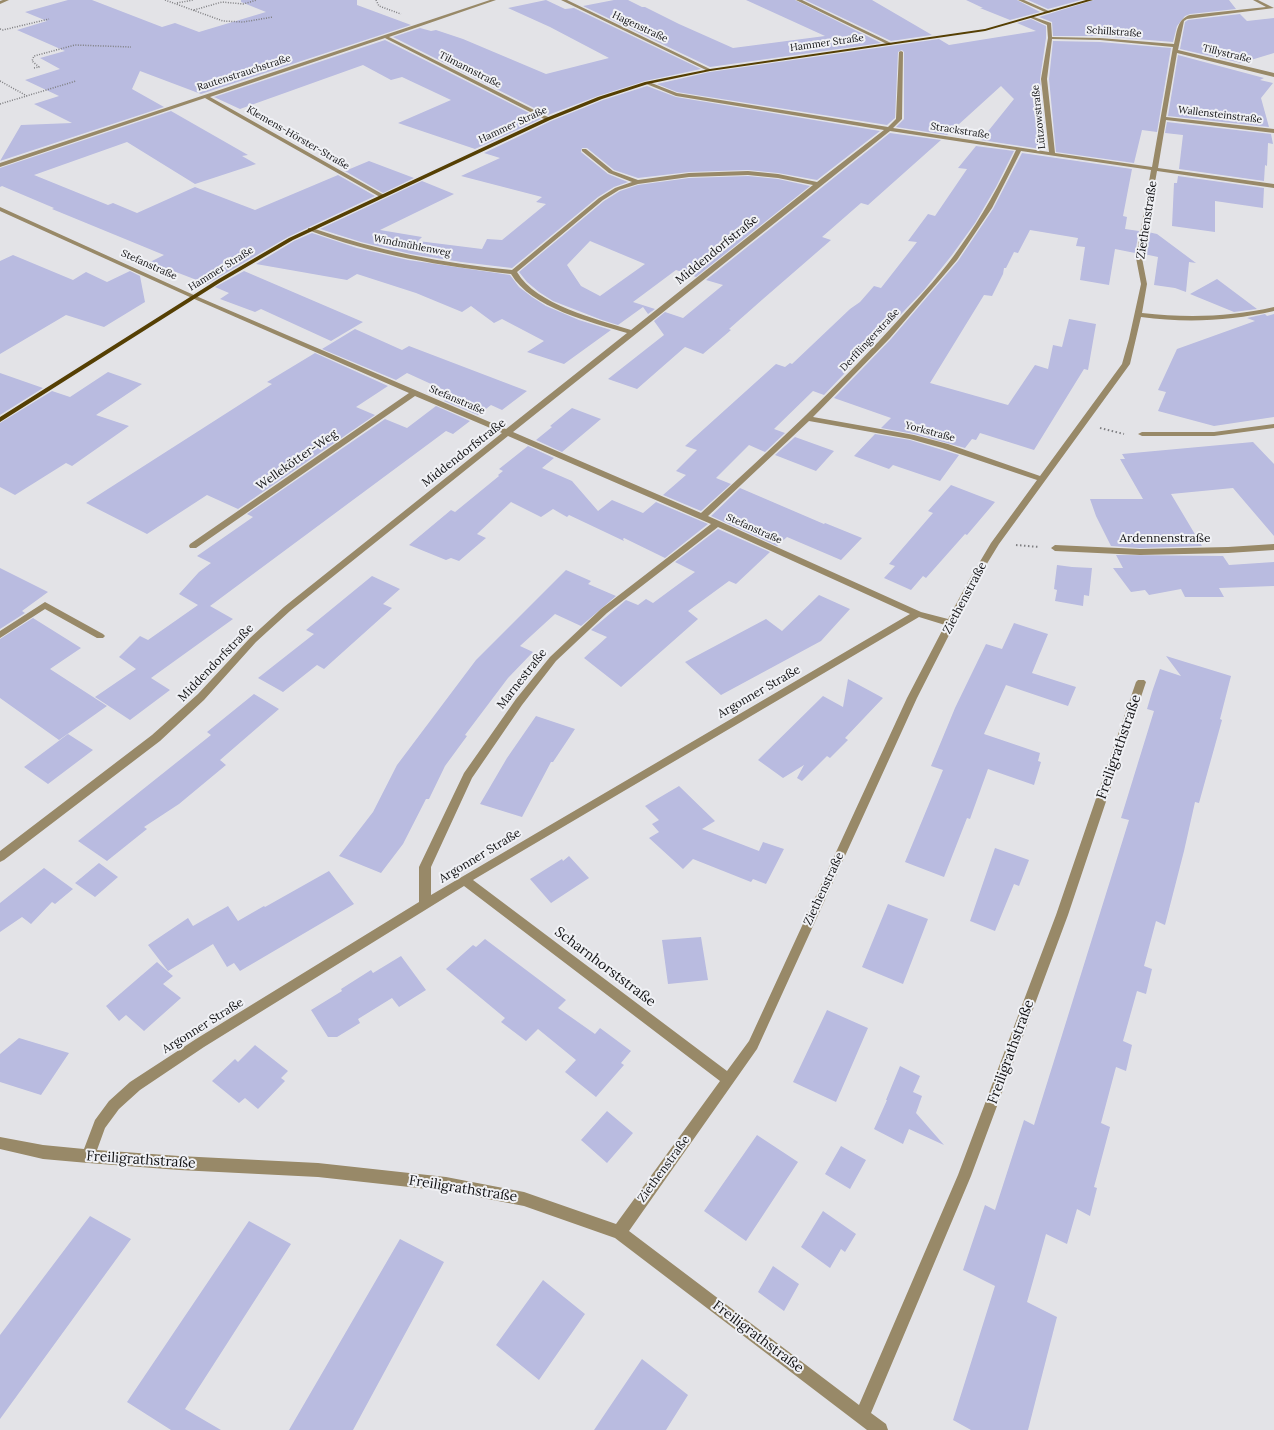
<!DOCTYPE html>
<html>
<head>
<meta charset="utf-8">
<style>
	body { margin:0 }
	canvas { display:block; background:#e3e3e7 }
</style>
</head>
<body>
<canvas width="1274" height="1430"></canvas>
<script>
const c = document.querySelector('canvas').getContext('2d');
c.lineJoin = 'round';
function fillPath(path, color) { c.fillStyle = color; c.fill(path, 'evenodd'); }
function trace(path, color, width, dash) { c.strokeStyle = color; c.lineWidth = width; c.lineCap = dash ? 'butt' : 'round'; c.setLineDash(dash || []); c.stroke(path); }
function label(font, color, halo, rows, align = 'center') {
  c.font = font + ' Lora,serif'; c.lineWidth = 4; c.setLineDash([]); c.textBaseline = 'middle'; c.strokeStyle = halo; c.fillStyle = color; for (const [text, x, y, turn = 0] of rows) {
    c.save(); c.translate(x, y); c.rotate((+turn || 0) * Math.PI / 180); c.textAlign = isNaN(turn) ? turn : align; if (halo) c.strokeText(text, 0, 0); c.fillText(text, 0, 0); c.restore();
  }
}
fillPath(new Path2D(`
	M68,0H92L162,27L175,23L199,32L266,12L241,2V0H357V5L411,25L201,94L140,71L132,89L164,107L0,161L21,125L72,123L34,104L59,96L25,80L60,69L40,58L65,51L17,30L47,21L25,12Z
	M546,0L565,9L574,8L701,69L645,81L598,96L548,115L393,37L420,28L431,31L436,30L463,39L546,74L609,58L550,27L508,8Z
	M614,0H628L642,7H645L679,24L733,48L825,36L746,0H795L881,43L710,67L583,6Z
	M805,0H872L932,35L891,41Z
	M966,0H1017L1040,12L1010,20L980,8H983Z
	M1028,0H1081L1048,9Z
	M1094,0H1229L1236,9L1190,14L1185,16L1177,26L1173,42L1100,36H1053L1052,22L1039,17Z
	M1240,14L1247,21L1274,18V53L1241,63L1180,49L1185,22L1188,20Z
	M1031,19L1046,26V38L1040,79L1047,150L981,140L1014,99L1001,86L947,135L896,127L904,119V52L902,50L898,52L895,118L887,125L677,92L657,84L710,72L939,39L949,45L1036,31L1017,23Z
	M385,40L541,119L475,149L398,123L451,100L402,77L391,80L363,65L240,109L214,97Z
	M1053,41L1100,42L1171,48L1157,132L1142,130L1134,163L1056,152L1049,79Z
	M1178,55L1264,78L1260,80L1273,83L1261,98L1269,127L1168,116Z
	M647,86L676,97L880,131L817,180L778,173L748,170L689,172L638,178L614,170L587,148H582L581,152L608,174L628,182L614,187L598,197L512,268L461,262L411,254L361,242L320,229L422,181L454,194L380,230L422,237L418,241L482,249L487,239L502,240L546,204L536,202L542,197L461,176L500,158L484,153L551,121L603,100Z
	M171,111L248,155L242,156L256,164L195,184L127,142L34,175L108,205L113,203L137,213L195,187L255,210L338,175L375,196L288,237L207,284L150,262L164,255L52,209L54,208L2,186L0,187V168Z
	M1167,122L1271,134L1273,144L1268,143L1267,166L1265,165L1264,181L1179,169L1183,135L1165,133Z
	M890,133L941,140L868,205L861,203L822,237L831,240L763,299L729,329L731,330L703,354L685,347L637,389L608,379L664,335L654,321L665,312L683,318L723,285L706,280Z
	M976,146L1014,151L996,187L975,223L952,255L924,290L824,395L813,391L774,429L785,433L765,452L749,445L716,478L731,484L701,511L663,495L686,475L676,471L697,450L685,446L776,364L785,367L790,363L792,364L850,309L860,302L874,286L881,288L917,242L908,241L928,214L935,216L967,169L958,168Z
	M1022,153L1132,169L1123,216L1127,217L1125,229L1139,231L1135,253L1115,249L1109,285L1080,280L1085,247L1076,246L1078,238L1030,230L1018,253L1014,252L1006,268H1004L1003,274L992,296L984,295L930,383L1008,405L1035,365L1048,369L1053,345L1062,347L1069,319L1096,324L1088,370L1084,369L1034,450L980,433L976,440L972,439L965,448L914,434L881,428L891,418L834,398L891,339L958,261L993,209Z
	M369,161L414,178L383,193L345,171Z
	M748,176L778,179L810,186L696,277L676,270L633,302L655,309L648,314L643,307L618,325L602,320L553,301L539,292L527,282L519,272L604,201L620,191L638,185L689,178ZM590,241L645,264L600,296L581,286L567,265Z
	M1178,176L1264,188L1263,208L1215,201V232L1172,226L1174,183H1177Z
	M1148,232L1157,234L1196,263L1189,262L1186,292L1175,288L1154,285L1158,257L1144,254Z
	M312,233L357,248L408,260L510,275L519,287L532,297L546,306L579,320L611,330L564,364L527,352L544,341L502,319L494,323L471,306L462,312L416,293L357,274L347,280L256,264L294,241Z
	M13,255L73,280L86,272L107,282L130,271L140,276L145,302L104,327L66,315L0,354V261Z
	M244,271L363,322L331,341L261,309L255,312L220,299L229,293L215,287Z
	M1217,279L1257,309L1234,312L1190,294Z
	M1265,314L1267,316L1274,314V417L1214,426L1158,411L1166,392L1158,390L1177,349L1255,321L1247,318Z
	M355,329L402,350L409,346L527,391L502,410L491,405L478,415L444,401L453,394L407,373L396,380L322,349Z
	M315,353L388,386L356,407L375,415L238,509L207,495L147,534L86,503L272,384L267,382Z
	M108,372L142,384L96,415L129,426L72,466L66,463L15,495L0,487V423L52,391L70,397Z
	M0,373L43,388L0,415Z
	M436,406L470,421L453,434L446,431L210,606L233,619L151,678L170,690L130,720L95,697L136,669L119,657L140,636L148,640L198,605L179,594L199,572L211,563L197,556L253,517L247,514L385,419L407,428Z
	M572,408L601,419L562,452L536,440L552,427L550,426Z
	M875,434L910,440L959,455L940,481L893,465L889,469L854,456Z
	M795,437L834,451L816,471L775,455Z
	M1253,442L1274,464V536L1233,488L1171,494L1202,546L1140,548L1111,546L1096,516L1090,499H1143L1120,459H1125L1122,454Z
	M528,446L554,458L542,468L572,481L598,511L612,500L643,513L656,502L708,524L665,558L624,538L623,539L624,541L569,515L567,517L553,509L541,517L511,502L477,534L486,538L459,561L451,558L446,560L409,545L451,510L455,512L499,476L498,475L503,471L499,469Z
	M951,485L995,502L967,535L965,534L926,578L923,576L911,590L884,578L895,566L889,564L933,513L928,511Z
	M740,488L824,524L825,523L862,538L841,560L787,537L777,546L711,516Z
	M718,529L770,552L736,584L729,581L688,611L698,619L621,687L584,658L607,637L591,630L626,600L638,605L646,599L653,603L695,572L675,562Z
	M1116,555L1223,556L1229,565L1274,562V586L1219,588L1224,597H1185L1181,589L1149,595L1145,590L1131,592L1113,568H1123Z
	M1057,565L1072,567L1092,568L1089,596L1084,595L1083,606L1055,601L1057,590L1054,589Z
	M0,568L48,592L22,611L25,613L0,629Z
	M566,570L591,581L588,584L616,596L581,626L555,614L520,646L533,652L508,678L465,735L467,736L445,766L429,799H426L403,844L381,873L339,856L373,812L397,765L476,660Z
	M372,576L400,589L383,604L392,608L324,669L317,665L283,692L258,678L314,634L306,630Z
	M819,595L850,609L821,641L721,695L685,662L766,619L782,631Z
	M33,618L81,648L50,669L107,706L59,740L0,698V639Z
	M1014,623L1048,634L1032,673L1076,687L1068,706L1006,685L984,734L1040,753L1038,761L1041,762L1034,785L988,769L970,819L967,818L944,877L905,862L943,770L931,766L955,708L986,644L1002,649Z
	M1166,656L1231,676L1220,719L1222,720L1199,803L1195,802L1184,851L1165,925L1156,921L1144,966L1152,969L1146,994L1137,991L1123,1041L1132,1045L1126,1071L1116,1067L1101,1123L1110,1127L1094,1187L1097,1188L1090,1216L1077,1209L1067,1244L1046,1234L1035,1274L1027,1302L1057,1317L1028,1430H971L953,1420L995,1286L963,1270L985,1205L995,1210L1024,1120L1034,1125L1129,820L1121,818L1154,711L1147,709L1152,692L1160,669L1181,676Z
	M848,679L883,698L845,738L848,740L830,758L827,756L802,781L797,778L804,765L783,778L758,760L823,696L843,707Z
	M254,694L279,709L220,760L226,765L179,804L144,827L147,829L107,861L78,841L211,735L207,732Z
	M536,716L575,729L553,762H551L522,817L480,804L507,758Z
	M68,734L93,750L48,784L24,767Z
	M679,786L715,821L702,829L759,851L763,842L784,849L766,884L753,879L751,882L693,859L683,869L649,838L659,832L652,824L659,820L645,806Z
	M995,848L1029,860L1019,886L1014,884L995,931L970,921Z
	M569,856L589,878L551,903L530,879L562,859L563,861Z
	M99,863L118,877L95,897L75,883Z
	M44,868L73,889L55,904L52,902L31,924L22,917L0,932V903Z
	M329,871L354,904L240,971L234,963L227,967L213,944L168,971L148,945L188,918L193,926L228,906L238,921L264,906L265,907Z
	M888,904L928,919L903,984L862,967Z
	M701,937L708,980L668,984L662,940Z
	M485,939L566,1000L558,1008L595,1034L600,1028L631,1051L621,1063L624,1065L596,1097L565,1072L576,1060L538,1029L526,1041L501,1022L505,1018L446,969L473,945L476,947Z
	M401,956L426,990L399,1007L392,998L358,1019L360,1023L337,1037H328L311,1010L342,991L341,989L371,970L373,973Z
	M157,962L173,976L163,984L181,998L144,1031L126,1015L119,1021L106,1006Z
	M827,1010L868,1028L836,1102L793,1082Z
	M19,1038L69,1053L41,1095L0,1082V1054Z
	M255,1045L288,1071L281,1078L285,1081L258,1109L245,1098L239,1103L212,1081L235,1059L238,1062Z
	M900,1066L920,1076L913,1092L922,1096L916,1113L944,1145L909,1129L903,1144L874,1129L887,1100H886Z
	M607,1111L633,1133L607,1163L581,1140Z
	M757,1135L798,1162L746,1241L704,1211Z
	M841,1146L866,1160L850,1189L825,1174Z
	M823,1211L856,1234L845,1252L841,1249L830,1268L801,1247Z
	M90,1216L131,1239L0,1419V1335Z
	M249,1221L291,1244L185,1409L221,1430H171L127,1402Z
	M400,1239L444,1262L353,1430H289Z
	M773,1266L799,1284L784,1311L758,1292Z
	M543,1280L585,1314L539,1380L496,1345Z
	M642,1359L688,1395L666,1430H594Z`), '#b9bbe0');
trace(new Path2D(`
	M165,0L223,21L243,22L273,17
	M376,0L379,6L401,14
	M177,3L193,0
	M194,10L222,2L243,4L257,0
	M0,29L3,30L49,19
	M34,68L39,67L32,61L34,56L75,45L131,47
	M0,81L27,96
	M0,104L76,81`), '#7e7e81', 1.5, [1, 1.5]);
trace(new Path2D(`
	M1100,428L1124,434
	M1016,545L1039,547`), '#7e7e81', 2, [1.5, 2.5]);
fillPath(new Path2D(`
	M3,0H9L0,4V1Z
	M490,0H496L389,37L550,118V120H546L385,38L210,97L384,195V197H380L205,98L0,167V163Z
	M561,0H567L712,70L708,71Z
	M796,0H802L893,44L889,45Z
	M1018,0H1024L1051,12L1047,13Z
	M1253,0H1258L1274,8L1187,19L1184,21L1178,50L1274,73V77L1177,53L1166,117L1274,129V133L1166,120L1158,168L1274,184V188L1157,171L1142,258L1147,284L1142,313C1187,318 1230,317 1274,307V311C1230,321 1186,323 1141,317L1130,364L999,544L977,580L917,698L757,1049L629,1231L859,1405L958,1175L1056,915L1136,682L1138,680H1144L1146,682L1068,915L971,1176L871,1413L886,1424L888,1430H867L615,1238L524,1206L446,1191L318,1177L179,1170L88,1163L43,1159L0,1149V1137L43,1145L84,1149L95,1120L109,1101L130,1082L196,1039L419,902V867L464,773L516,699L550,657L601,609L711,524L508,436L290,611L256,642L204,700L160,741L4,860L0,862V851L152,735L198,694L250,638L284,607L502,433L415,396L196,548H190L189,546L190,544L409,393L192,298L0,211V207L196,296L506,429L627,333C591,322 531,308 511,274C441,266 374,255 308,230V228H312C377,251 443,263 512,270L599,198L615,188L632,182L609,173L582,151V149H586L613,171L638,180L689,173L748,171L778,174L817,182L884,130L676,96L644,83L649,82L677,93L888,127L896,119L899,52L901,51L903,52L902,119L893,128L1049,152L1041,79L1048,38L1047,25L1031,18V16L1051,23L1052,37L1100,38L1174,44C1177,32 1177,19 1190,15L1266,7ZM1052,39L1100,40L1173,47L1152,167L1055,153L1047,79ZM890,131L1016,150C1000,184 982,217 960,247C943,272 922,294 902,316C839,386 770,450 701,513L513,432ZM1021,151L1151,170L1136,258L1141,284L1129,339L1122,364L1040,476L948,444L914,435L813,417L890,338L957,260L992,208ZM748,175L778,178L813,185L631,330C597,319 536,305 517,272L603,200L619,190L638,184L689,177ZM809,421L910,439L942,448L1037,480L991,543L969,580L948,619L921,612L708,516ZM718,527L910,614L431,895V867L472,778L522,705L556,661L607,613ZM919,617L945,625L907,698L749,1041L727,1071L473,880ZM464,886L720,1081L616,1224L524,1192L446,1177L318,1163L179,1156L97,1150L105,1128L119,1109L140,1090L204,1047Z
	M1274,424V428L1214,436H1142L1138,434L1142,432H1214Z
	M1274,544V550L1228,553L1140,555L1055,551L1051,548L1055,545L1140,549L1228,547Z
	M45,602L103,634L105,636L103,638H97L45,609L0,638V631Z`), '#988968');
fillPath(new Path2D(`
	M1086,0H1093L985,31L710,71L648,84L602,99L550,120L293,240L221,282L0,422V417L217,280L289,238L546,118L598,97L645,82L710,69L985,29Z`), '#553f03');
label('10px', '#131315', '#f0f1f5', [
	["Hagenstraße",640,27,25],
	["Schillstraße",1114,32,4],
	["Hammer Straße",827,43,-8],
	["Tillystraße",1227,54,14],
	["Tilmannstraße",470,70,27],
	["Rautenstrauchstraße",244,73,-18],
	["Wallensteinstraße",1220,115,7],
	["Lützowstraße",1039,117,-96],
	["Hammer Straße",513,125,-25],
	["Strackstraße",960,131,9],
	["Klemens-Hörster-Straße",298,138,30],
	["Windmühlenweg",412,246,11],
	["Stefanstraße",149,265,24],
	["Hammer Straße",221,269,-32],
	["Derfflingerstraße",870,340,-47],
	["Stefanstraße",457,400,23],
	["Yorkstraße",930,432,15],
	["Stefanstraße",754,529,24]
]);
label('12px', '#131315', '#f0f1f5', [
	["Ziethenstraße",1147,220,-81],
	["Middendorfstraße",717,250,-39],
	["Middendorfstraße",464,453,-38],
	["Wellekötter-Weg",297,460,-35],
	["Ardennenstraße",1165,539],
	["Ziethenstraße",965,598,-62],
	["Middendorfstraße",216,663,-46],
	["Marnestraße",522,679,-52],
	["Argonner Straße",759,692,-30],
	["Argonner Straße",480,856,-31],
	["Ziethenstraße",824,889,-65],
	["Argonner Straße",203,1026,-32],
	["Ziethenstraße",664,1169,-54]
]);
label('14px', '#131315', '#f0f1f5', [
	["Freiligrathstraße",1119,747,-71],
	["Scharnhorststraße",605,967,37],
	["Freiligrathstraße",1011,1052,-70],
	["Freiligrathstraße",141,1160,4],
	["Freiligrathstraße",463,1189,9],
	["Freiligrathstraße",758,1337,37]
]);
</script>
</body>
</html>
